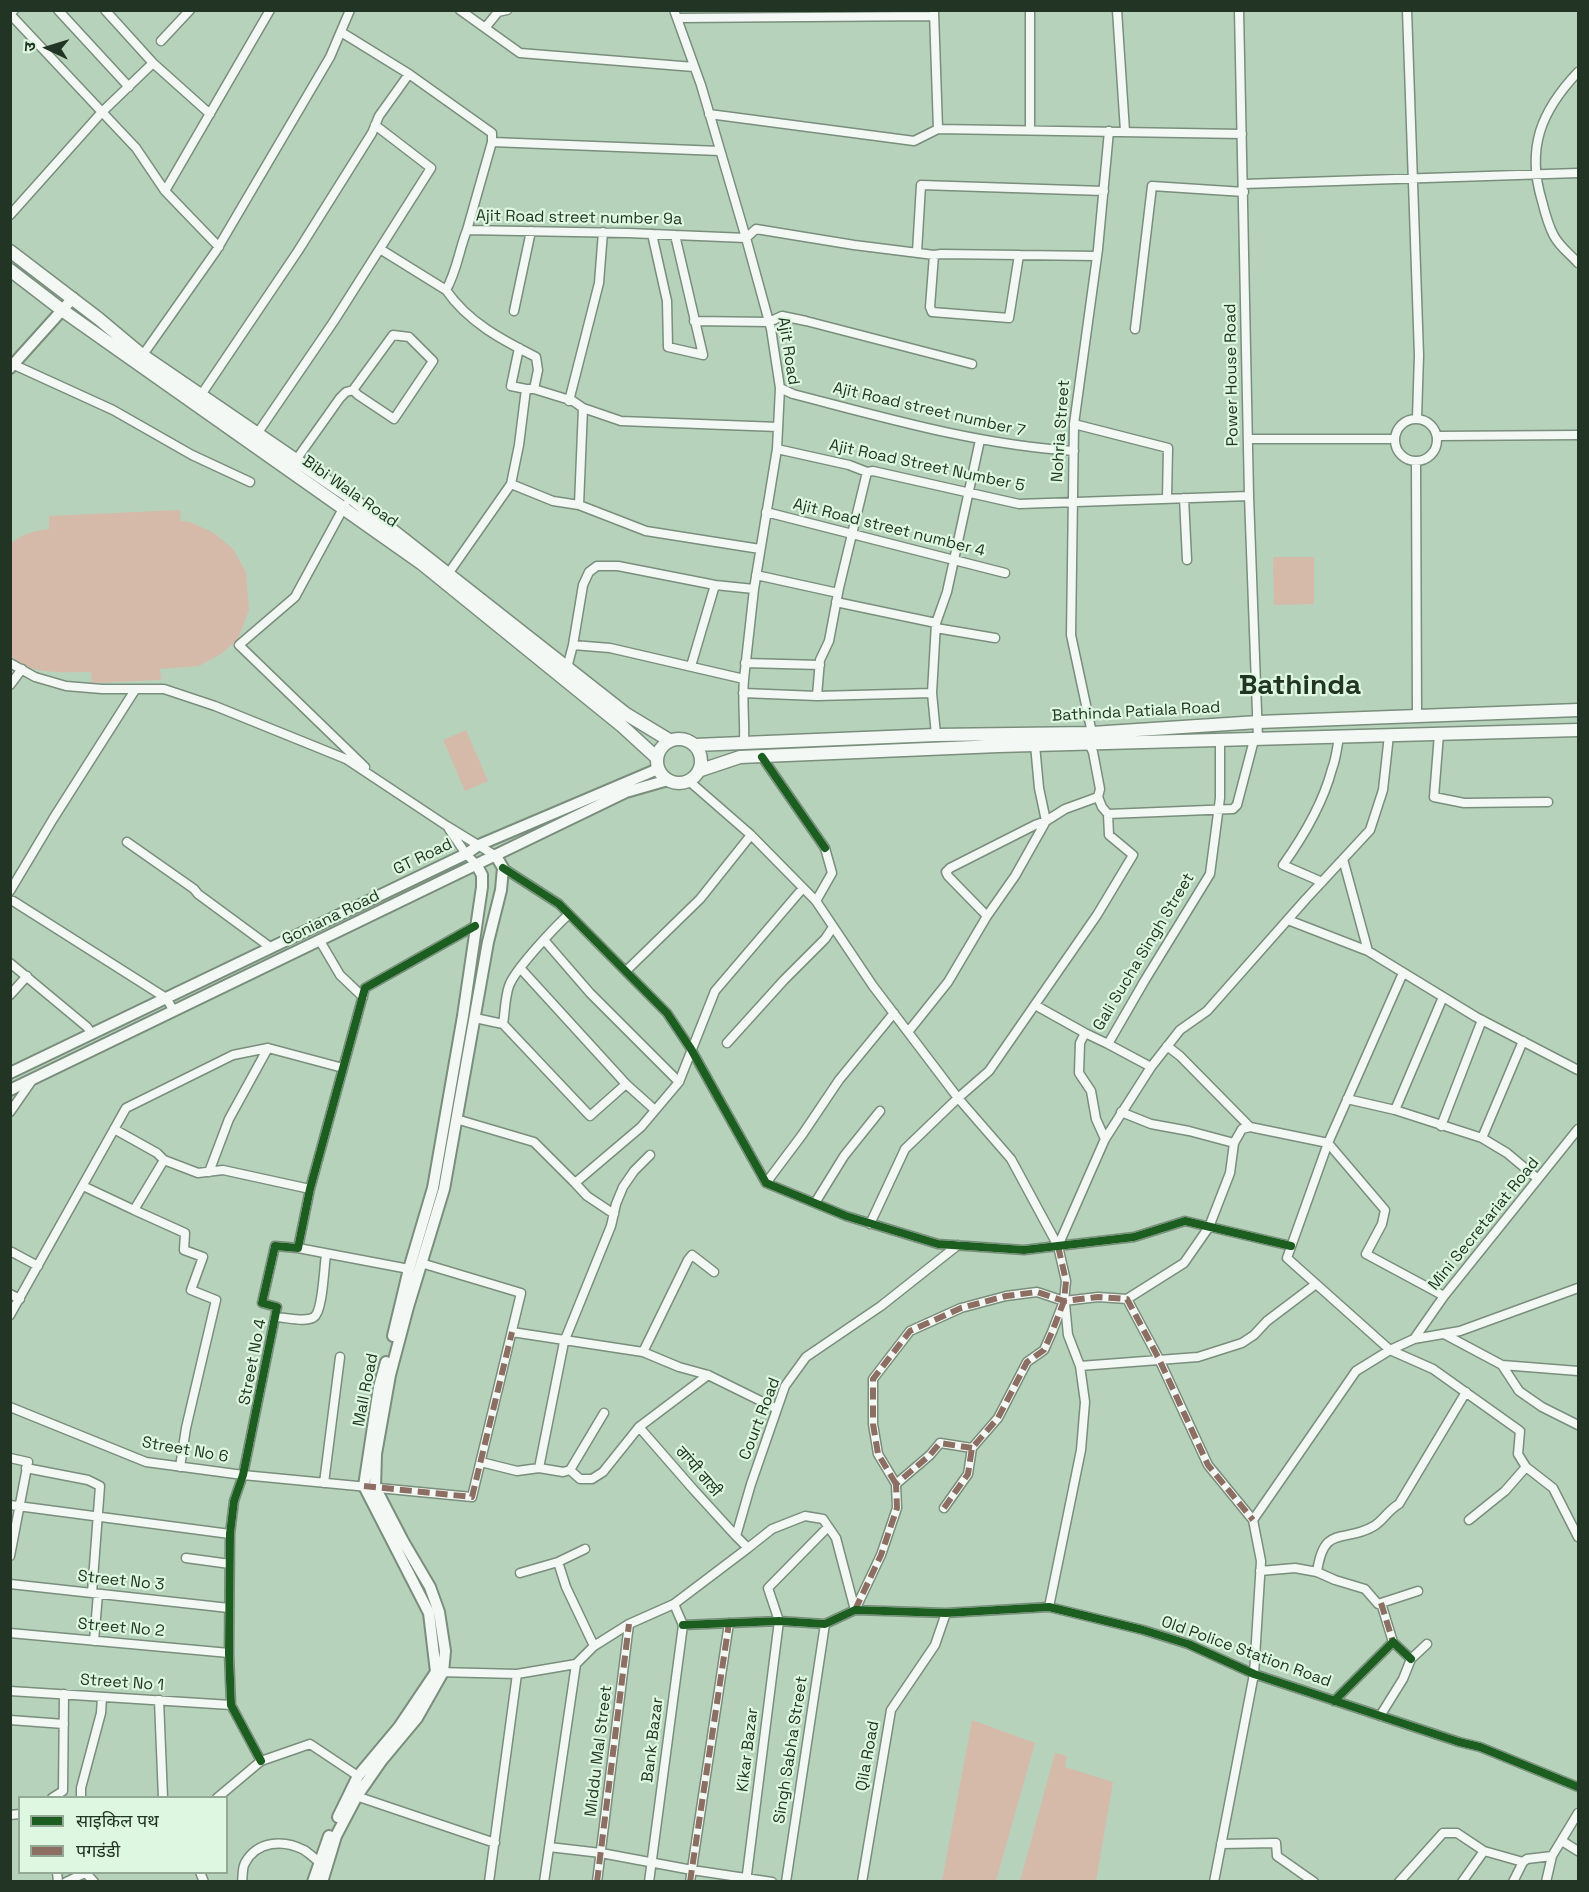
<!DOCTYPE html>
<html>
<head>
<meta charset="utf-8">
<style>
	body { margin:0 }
	#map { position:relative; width:1589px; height:1892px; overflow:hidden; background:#b7d2ba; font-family:"Space Grotesk","Noto Sans Devanagari",sans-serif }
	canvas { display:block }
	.frame { position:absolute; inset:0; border:12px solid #223524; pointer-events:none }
	.legend { position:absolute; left:18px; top:1796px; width:210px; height:78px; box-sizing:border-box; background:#def7e0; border:2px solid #93a995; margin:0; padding:8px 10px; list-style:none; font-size:18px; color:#223524 }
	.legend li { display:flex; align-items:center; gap:12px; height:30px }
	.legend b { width:30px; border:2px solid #93a995 }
	.north { position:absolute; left:18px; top:18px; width:60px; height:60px; -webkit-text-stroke:4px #def7e0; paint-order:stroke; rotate:274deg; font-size:16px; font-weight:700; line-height:24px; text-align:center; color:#223524 }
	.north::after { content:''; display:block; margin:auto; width:21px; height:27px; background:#223524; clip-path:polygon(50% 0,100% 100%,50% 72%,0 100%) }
</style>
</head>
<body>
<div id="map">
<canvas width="1589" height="1892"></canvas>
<div class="frame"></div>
<ul class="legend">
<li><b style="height:8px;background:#1b5e20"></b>साइकिल पथ</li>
<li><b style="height:8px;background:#8d6e63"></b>पगडंडी</li>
</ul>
<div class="north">उ</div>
</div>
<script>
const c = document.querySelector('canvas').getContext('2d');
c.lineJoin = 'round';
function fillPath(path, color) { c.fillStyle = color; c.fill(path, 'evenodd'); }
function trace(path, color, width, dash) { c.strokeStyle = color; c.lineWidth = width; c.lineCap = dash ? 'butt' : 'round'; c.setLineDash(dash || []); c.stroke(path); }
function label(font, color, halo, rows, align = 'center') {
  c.font = font + ' "Space Grotesk","Noto Sans Gurmukhi",sans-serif'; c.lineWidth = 4.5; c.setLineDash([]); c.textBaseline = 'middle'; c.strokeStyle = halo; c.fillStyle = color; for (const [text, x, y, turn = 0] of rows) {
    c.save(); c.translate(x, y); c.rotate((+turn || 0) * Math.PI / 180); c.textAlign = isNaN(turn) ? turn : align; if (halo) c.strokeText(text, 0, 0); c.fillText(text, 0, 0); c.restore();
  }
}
fillPath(new Path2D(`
	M180,510L181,521L190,522L214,533L233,549L246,572L249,610L238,639L221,654L199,666L160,669L161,680L92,683L91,672C68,672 26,676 11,655V544C19,535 36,530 49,529V516Z
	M1273,557H1314V604L1274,605Z
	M466,730L488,781L465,791L443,740Z
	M972,1720L1035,1743L996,1881H942Z
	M1055,1753L1067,1756L1065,1767L1113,1782L1096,1881H1020Z`), '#d5baaa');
const minor = new Path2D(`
	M58,10L129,87
	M105,10L153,63L102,112L136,148L165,191L270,10
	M460,10L520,53L694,67
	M674,10L701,85L746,238L771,329L780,388L777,449L754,589L744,679C742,700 745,721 744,743
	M1030,10V129
	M1117,10L1125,131
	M1239,10L1249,496L1258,739
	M1407,10L1419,355L1417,418
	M934,12L938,129
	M677,18L934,16
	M485,28L498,12L507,10
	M341,32L409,74L492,133V142L720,151
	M161,41L190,10
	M153,63L210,114
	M1578,72C1541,111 1526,148 1542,201C1545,213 1548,225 1554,236C1560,247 1570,254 1578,263
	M709,114L914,141L938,129L1242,134
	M492,142L467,230L628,233L746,238L756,229L854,245L934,255L941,254L1097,256
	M1244,184L1578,173
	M165,191L219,247
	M10,215L102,112L10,14L14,10
	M652,234L667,301L668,347L703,355L675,235
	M380,249L446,290C457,271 459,250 467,230
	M917,252L921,185L1104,191
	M934,255L930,307L932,312L1009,318L1019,255
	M446,290C468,322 502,340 536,357L538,370L534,389
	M514,311L531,231
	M694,321L769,322L782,316L806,321L972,364
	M1135,329L1152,186L1244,192
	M519,348L511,386L526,389
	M140,359L216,251L330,57L350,10
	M10,363L113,410L192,455L250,482
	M780,388L793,394C886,418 978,445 1074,451
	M201,395L298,251L372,133L379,116L409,74
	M569,401L599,283L603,232
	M1395 440a21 21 0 1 1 42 0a21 21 0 1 1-42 0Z
	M1074,424L1168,448L1167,499
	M257,434L334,321L431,168L375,125
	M1438,436L1578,435
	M1249,439H1394
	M777,449L849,465L867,472L873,471L1019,504L1249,496
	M296,460L340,398L346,392L353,390L358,395L394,419L433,361L409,337L393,335L353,390
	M1416,462L1417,716
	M511,484L553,501L579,505L646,531L760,549
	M1184,498L1187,560
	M345,505L295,597L239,645L365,767
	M579,505L583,408
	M766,512L1005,573
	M448,574L511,484L519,445L526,389H534L573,401L583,408L621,421L778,427
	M756,575L838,593
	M836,602L936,623
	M936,628L995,638
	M10,663L35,677L66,686L102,689H164L215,706L346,759L447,826L496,856
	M745,663L820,665
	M691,666L715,585
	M567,668L573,645
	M744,679L610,648L573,645L583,585L589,572L597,566H618L715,585L754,589
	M10,685L22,669
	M743,693L817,696L932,693
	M817,696L820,660L829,641L839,588L867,472
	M1092,733L1071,635L1074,424L1098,249L1109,131
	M1439,734L1434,797L1464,803L1548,802
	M936,735L932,693L936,623L947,592L980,440
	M762,757L825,848L832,873L816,901
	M689,781L751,835L816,901L873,986L958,1098L1011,1159L1058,1246L1066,1281L1064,1301L1052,1332L1044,1350L1027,1362L998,1418L972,1448L968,1474L944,1508
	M1108,814L1233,809L1237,805L1254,740
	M449,829L466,854L476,864
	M127,842L194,889L198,894L270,947
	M1343,859L1368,951L1476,1017L1578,1070
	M503,868L559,904L667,1013L691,1049L766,1183L846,1216L938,1244L1024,1250L1134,1237L1185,1221L1291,1246
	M1322,882L1283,865C1303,837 1323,803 1332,769C1336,759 1337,748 1339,737
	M10,891L53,819L135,690
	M13,901L166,998L174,1011
	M987,916L948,876L946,872L950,868L1035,825L1046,821L1065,809L1098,797
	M1288,920L1368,951
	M320,941L340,975L363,997
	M545,941L590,993L679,1082
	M10,963L87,1027L92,1034
	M521,969L626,1084L655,1110
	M626,971L700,899L751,835
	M1403,973L1328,1143L1287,1258L1390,1350L1433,1369L1520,1431L1518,1454L1526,1467L1553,1488L1578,1537
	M10,995L27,976
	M1035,1005L1085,1033
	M475,1018L503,1024L590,1116L626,1084
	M503,1024C505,1012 505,997 509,986C515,969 555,927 569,914
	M908,1032L948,982L987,916L1015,876L1046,821L1039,788L1035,745
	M727,1043L784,980L825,939L833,927
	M1108,1044L1151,1067
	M1167,1046L1180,1056L1250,1127
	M1347,1099L1395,1110L1482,1138L1507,1153L1538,1179
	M1395,1110L1443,997
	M10,1112L33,1079
	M1121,1112L1151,1124L1189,1131L1234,1143
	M456,1119L534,1142L575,1183L641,1127L679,1082L715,991L803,888
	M1441,1126L1482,1020
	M114,1129L157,1153L164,1160L198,1173L223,1170L310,1189
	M1482,1138L1523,1041
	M1105,1139L1096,1119L1091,1091L1079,1073L1080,1043L1085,1033L1108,1044L1145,980L1210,874L1220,798V741
	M209,1172L229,1119L268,1048
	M575,1183L587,1196L614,1214
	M766,1183L802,1135L839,1080L894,1013
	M83,1186L134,1210L164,1160
	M815,1203L844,1156L880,1111
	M134,1210L185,1233L184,1250L203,1257L191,1290L216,1300L186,1428L180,1467
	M870,1224L905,1149L958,1098L989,1071L1097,915L1133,855L1109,835L1108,814L1102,807L1098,797L1100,789L1093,752L1089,744
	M1058,1246L1105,1139L1151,1067L1180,1030L1207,1011L1306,899L1370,830L1383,790L1389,735
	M298,1248L409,1269
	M10,1251L38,1266
	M10,1294L20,1299
	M1127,1299L1184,1263L1209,1227L1230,1173L1234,1143L1242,1129L1250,1127L1328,1143L1385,1210L1382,1224L1366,1254L1444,1296
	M10,1315L126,1108L233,1055L268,1048L343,1068
	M275,1317C285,1317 306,1323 314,1317C323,1311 324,1266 326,1255
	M512,1332L643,1352L679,1367L708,1375L777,1409
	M1444,1334L1502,1365L1578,1371
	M1414,1339L1444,1296L1578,1129
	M643,1352L688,1260L692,1255L714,1272
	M1502,1365L1519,1391L1542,1407L1578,1425
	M1080,1366L1198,1357L1242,1343L1254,1335L1267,1321L1316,1284
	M10,1407L146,1462L243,1475L472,1497L521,1293L421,1263
	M639,1427L693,1489L736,1536
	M10,1458L28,1462L10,1556
	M481,1462L517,1471L539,1468L563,1472L570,1470L604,1413
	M26,1468L88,1480L100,1486L92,1593
	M539,1468L564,1342L611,1226L616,1204L623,1187L634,1171L650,1155
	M570,1470L580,1479H592L603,1472L639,1427L708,1375
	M324,1483L340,1357
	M896,1484L878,1454L873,1424V1379L910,1331L961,1308L1006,1296L1037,1292L1064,1301L1098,1297L1127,1299L1159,1359L1208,1465L1253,1520
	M10,1505L230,1534
	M1469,1520L1505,1491L1526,1467
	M748,1548L772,1529L805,1516L823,1519L836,1538L855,1610
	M186,1558L230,1564
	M558,1562L566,1587L594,1646
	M1260,1571L1295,1568L1317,1572L1335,1580L1365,1589L1378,1604L1418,1591
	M1317,1572C1324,1523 1344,1544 1374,1526C1383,1521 1388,1510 1399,1504L1466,1392
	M520,1573L558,1562L585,1549
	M10,1584L229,1608
	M1381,1603L1393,1642
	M1049,1607L1081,1450L1085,1402L1080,1366L1068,1335L1065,1304
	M855,1610L881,1555L897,1508L896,1484L930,1455L940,1443L972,1448
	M683,1625L779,1621L825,1624L855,1610L946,1613L1049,1607L1143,1630L1188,1644L1254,1674L1459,1742L1480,1747L1578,1787
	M10,1633L229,1653
	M94,1641L98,1594
	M438,1672L517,1674L576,1664L594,1646L629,1624L674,1604L748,1548L736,1536L751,1484L785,1386L806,1357L881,1306L958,1245
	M10,1691L231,1705
	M159,1700L163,1798
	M1334,1701L1393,1642L1411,1659
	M1380,1716L1403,1679L1411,1659L1427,1644
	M10,1720L64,1724
	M261,1761L231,1705L229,1653L230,1534L234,1501L243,1475L277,1307L262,1303L275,1246L298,1248L310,1189L365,988L475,926
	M353,1795L495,1843
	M52,1798L63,1791L64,1694
	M81,1798V1788L101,1713L102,1697
	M217,1798L261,1761L310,1744L358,1776
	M10,1815L20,1814
	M1562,1841L1578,1851
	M1221,1844L1276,1843L1277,1856L1314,1882
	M549,1847L601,1853L692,1870L772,1882
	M57,1872L58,1882
	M200,1872L204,1882
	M66,1882L85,1873V1872L94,1882
	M242,1882C243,1876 242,1868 245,1863C257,1841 283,1839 304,1850C309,1853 314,1858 319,1862
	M489,1882L517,1674
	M544,1882L576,1664
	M597,1882L629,1624
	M649,1882L683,1625L674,1604
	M690,1882L729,1623
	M746,1882L779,1621L768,1588L828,1527
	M786,1882L825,1624
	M862,1882L891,1710L935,1645L946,1613
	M1214,1882L1254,1674L1261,1561L1253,1520L1356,1371L1390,1350L1414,1339L1460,1331L1578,1288
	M1399,1882L1443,1833H1457L1484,1851L1523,1862L1527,1859L1552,1856
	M1462,1882L1484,1851
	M1513,1882L1523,1862
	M1546,1882L1552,1856L1578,1813`);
const major = new Path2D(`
	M10,368L73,298
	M10,1073L466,854L479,845L658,769
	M10,1090L626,792L668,780
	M393,1336L409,1269L433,1188L463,1016L482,887V875L476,864
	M338,1817L358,1776L399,1727L436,1672L429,1613L364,1486L379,1387L386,1362
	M313,1882L329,1836
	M322,1882L336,1836L357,1796L382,1760L417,1718L443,1672L445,1651L439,1612L430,1587L403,1541L375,1487L376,1454L390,1375L408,1307L444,1189L488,942L501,890L503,868L496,856`);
const highway = new Path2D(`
	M10,251L99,319L142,355L350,497L626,714L669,740
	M10,270L62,310L421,563L622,726L657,758
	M657 761a22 22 0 1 1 44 0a22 22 0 1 1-44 0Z
	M695,745L936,735L1092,733L1258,722L1578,710
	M701,770L740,757L998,746L1578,730`);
trace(minor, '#798e7c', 11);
trace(major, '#798e7c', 14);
trace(highway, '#798e7c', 15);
trace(minor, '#f4f8f5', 8);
trace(major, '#f4f8f5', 10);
trace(highway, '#f4f8f5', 12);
trace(new Path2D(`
	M896,1484L878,1454L873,1424V1379L910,1331L961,1308L1006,1296L1037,1292L1064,1301L1098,1297L1127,1299L1159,1359L1208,1465L1253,1520
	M364,1486L472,1497L512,1332
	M944,1508L968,1474L972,1448L998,1418L1027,1362L1044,1350L1052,1332L1064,1301L1066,1281L1058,1246H1061
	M1381,1603L1393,1642
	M855,1610L881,1555L897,1508L896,1484L930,1455L940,1443L972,1448
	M597,1882L629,1624
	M690,1882L729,1623`), '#8d6e63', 6, [12, 6]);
trace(new Path2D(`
	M762,757L825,848
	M503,868L559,904L667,1013L691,1049L766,1183L846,1216L938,1244L1024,1250L1134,1237L1185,1221L1291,1246
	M683,1625L779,1621L825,1624L855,1610L946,1613L1049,1607L1143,1630L1188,1644L1254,1674L1459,1742L1480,1747L1578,1787
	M1334,1701L1393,1642L1411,1659
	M261,1761L231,1705L229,1653L230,1534L234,1501L243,1475L277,1307L262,1303L275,1246L298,1248L310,1189L365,988L475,926`), '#1b5e20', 8);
label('16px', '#223524', '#def7e0', [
	["Ajit Road street number 9a",579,218,1],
	["Ajit Road",788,351,81],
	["Power House Road",1232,375,-91],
	["Ajit Road street number 7",929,410,13],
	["Nohria Street",1061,431,-86],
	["Ajit Road Street Number 5",927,466,12],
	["Bibi Wala Road",350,492,35],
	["Ajit Road street number 4",889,528,14],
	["Bathinda Patiala Road",1136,712,-3],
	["GT Road",423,857,-26],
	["Goniana Road",331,918,-26],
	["Gali Sucha Singh Street",1144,952,-59],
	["Mini Secretariat Road",1484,1224,-51],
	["Street No 4",253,1362,-79],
	["Mall Road",366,1390,-79],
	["Court Road",760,1419,-69],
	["Street No 6",185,1450,10],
	["ਗਾਂਧੀ ਗਲੀ",698,1472,49],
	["Street No 3",121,1581,6],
	["Street No 2",121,1628,5],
	["Old Police Station Road",1246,1652,20],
	["Street No 1",122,1683,4],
	["Bank Bazar",653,1740,-83],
	["Kikar Bazar",748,1750,-83],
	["Singh Sabha Street",791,1750,-81],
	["Middu Mal Street",599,1751,-83],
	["Qila Road",868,1756,-80]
]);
label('bold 28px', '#223524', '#def7e0', [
	["Bathinda",1300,686]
]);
</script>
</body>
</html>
